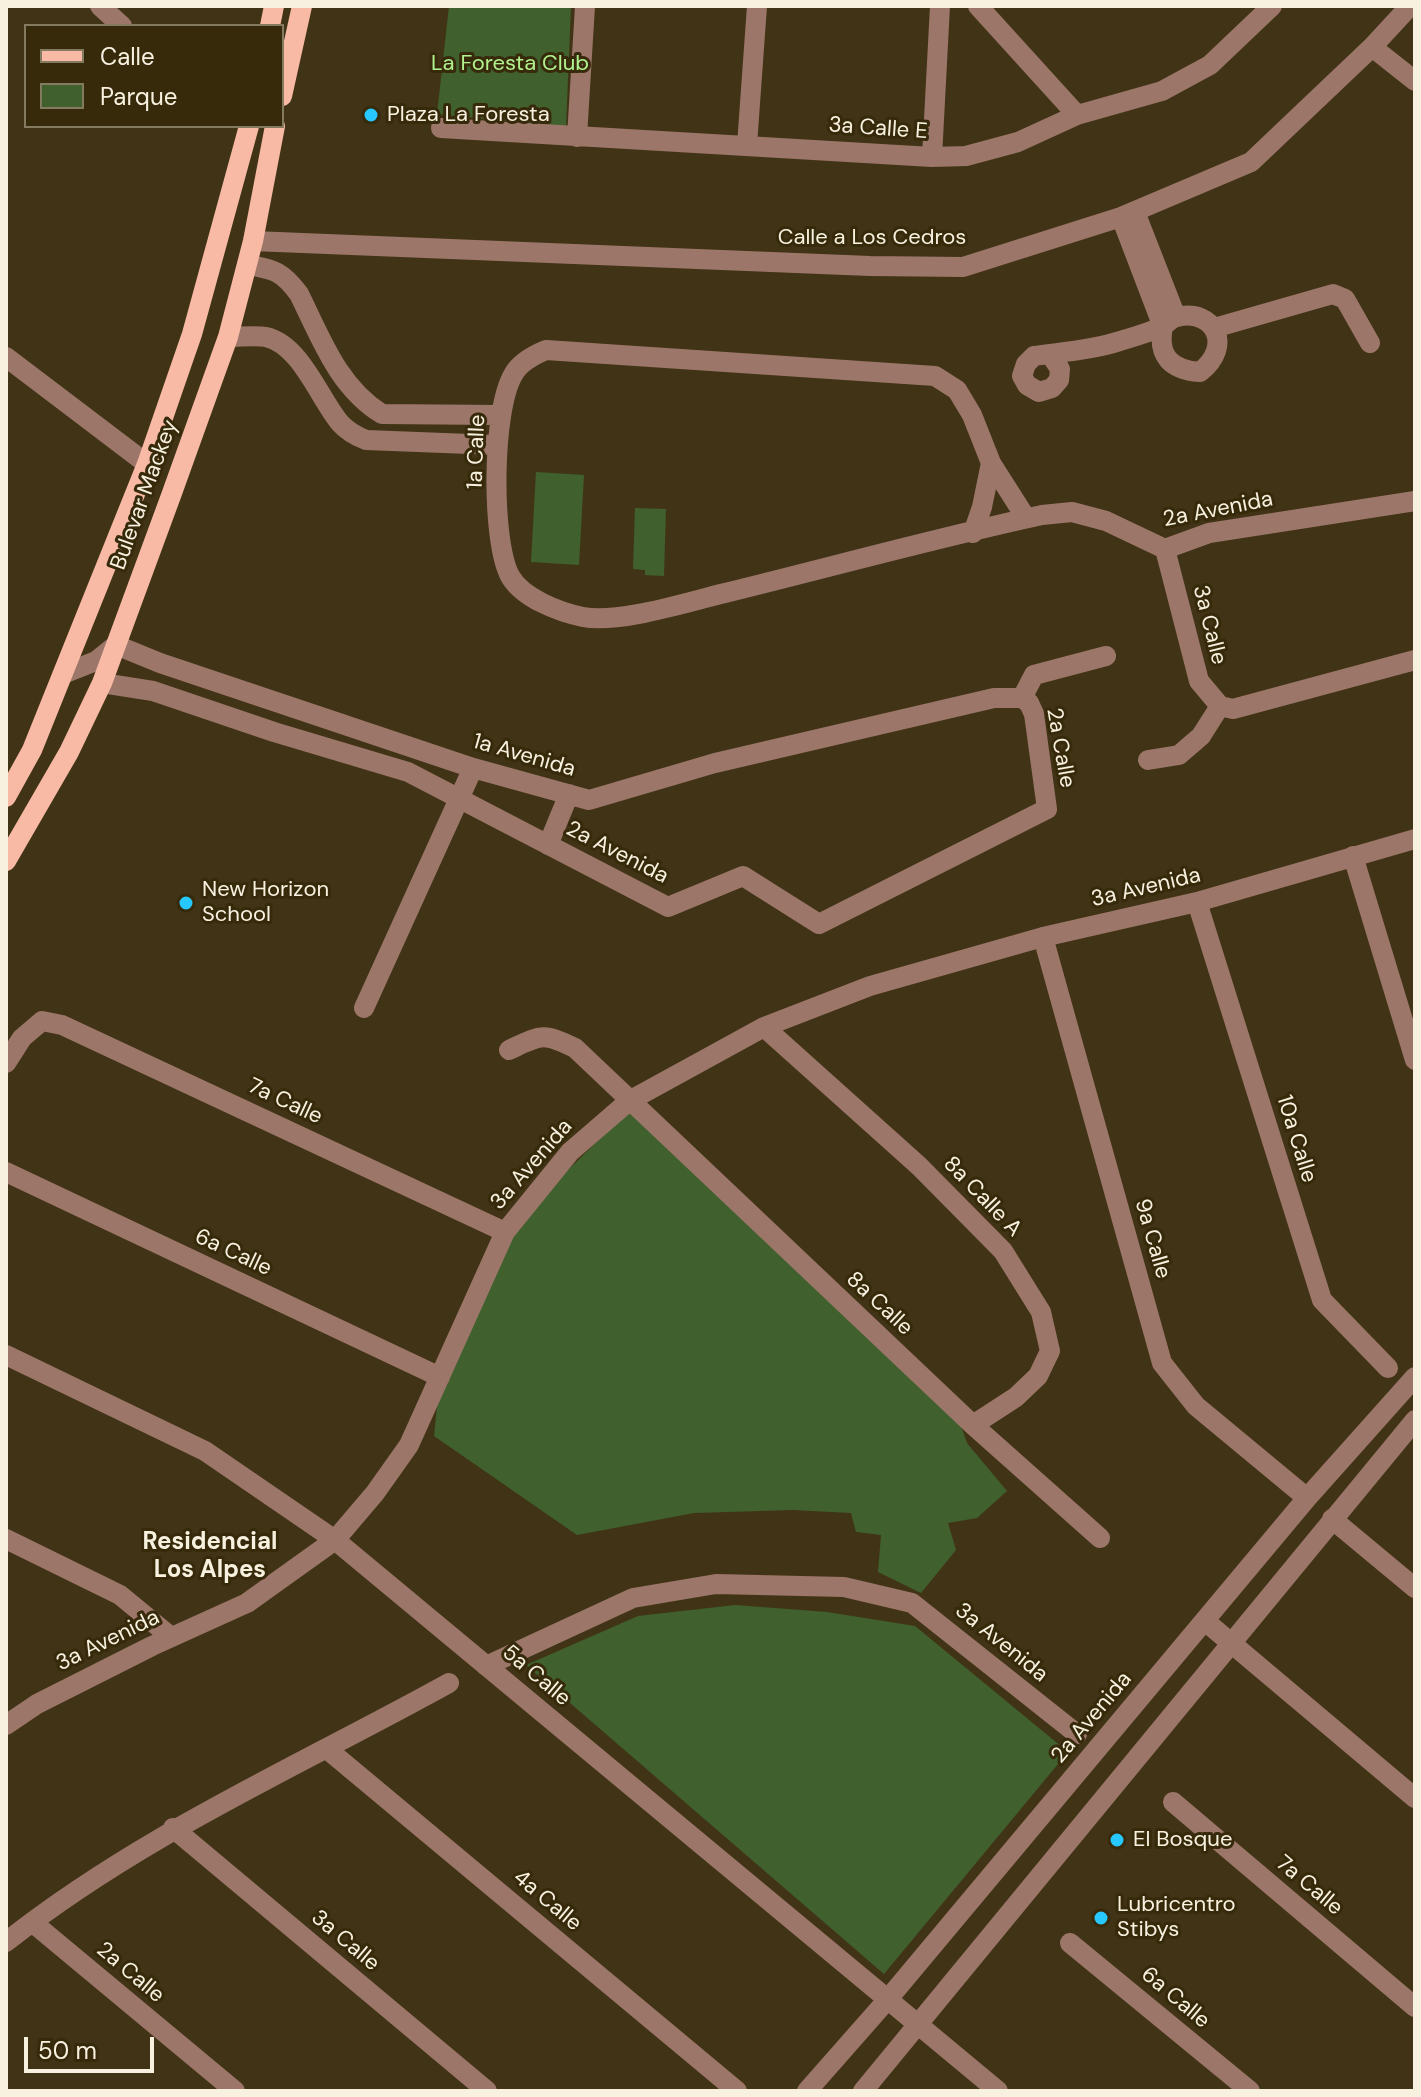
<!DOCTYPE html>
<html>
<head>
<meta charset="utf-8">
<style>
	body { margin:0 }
	#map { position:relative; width:1421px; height:2097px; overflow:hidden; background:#413416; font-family:"DM Sans",sans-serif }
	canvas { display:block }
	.frame { position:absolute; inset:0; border:8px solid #f8f1df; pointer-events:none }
	.legend { position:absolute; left:24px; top:24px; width:260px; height:104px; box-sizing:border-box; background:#362a0b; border:2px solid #847a60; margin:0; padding:10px 14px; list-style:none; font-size:24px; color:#f8f1df }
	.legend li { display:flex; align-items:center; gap:16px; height:40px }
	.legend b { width:40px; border:2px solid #847a60 }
	.scale { position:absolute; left:24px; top:2037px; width:130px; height:36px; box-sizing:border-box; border:4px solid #f8f1df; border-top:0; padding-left:10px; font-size:24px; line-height:28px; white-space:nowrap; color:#f8f1df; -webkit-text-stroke:6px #362a0b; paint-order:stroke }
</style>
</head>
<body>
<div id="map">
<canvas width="1421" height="2097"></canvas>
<div class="frame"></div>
<ul class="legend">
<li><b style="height:10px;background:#f8baa5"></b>Calle</li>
<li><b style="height:22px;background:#40602e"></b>Parque</li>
</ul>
<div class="scale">50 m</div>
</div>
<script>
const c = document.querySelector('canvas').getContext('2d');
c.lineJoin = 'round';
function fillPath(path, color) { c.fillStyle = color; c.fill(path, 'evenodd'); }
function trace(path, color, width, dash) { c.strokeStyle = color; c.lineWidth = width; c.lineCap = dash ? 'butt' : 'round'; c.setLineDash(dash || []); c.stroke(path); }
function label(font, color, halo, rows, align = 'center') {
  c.font = font + ' "DM Sans",sans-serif'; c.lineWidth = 6; c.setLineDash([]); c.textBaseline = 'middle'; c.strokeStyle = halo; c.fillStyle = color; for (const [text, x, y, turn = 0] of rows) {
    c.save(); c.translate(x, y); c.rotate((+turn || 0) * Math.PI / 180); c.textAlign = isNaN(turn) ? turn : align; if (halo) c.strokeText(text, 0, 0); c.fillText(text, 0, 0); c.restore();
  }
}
fillPath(new Path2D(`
	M449,6H571L566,127L437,114Z
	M536,472L584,475L579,565L531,562Z
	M635,508L666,509L664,576L645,575V570L633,569Z
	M629,1110L959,1420L967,1443L1007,1491L977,1518L948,1523L956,1550L921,1593L878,1572L881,1535L856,1532L851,1513L793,1510L694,1513L577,1535L434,1436L440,1377L505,1232Z
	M735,1605L827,1612L915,1626L1068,1752L884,1974L526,1665L638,1616Z`), '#40602e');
trace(new Path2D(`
	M100,6L122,26
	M978,6L1077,115
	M1372,47L1415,81
	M441,128L932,157L966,156L1018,142L1077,115L1162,91L1210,65L1272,6
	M577,137L585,6
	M747,145L757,6
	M932,157L940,6
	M1135,212L1176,317
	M253,241L870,266L963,267L1121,217L1251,162L1372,47L1410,6
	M248,265C274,269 283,272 299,294C321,338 338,387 382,414L499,415
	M1214,328L1333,294L1345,299L1370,343
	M228,337C240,337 255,335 266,337C301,345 319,398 340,423C347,431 356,436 366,440L496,445
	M1050,354L1060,369L1059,380L1052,388L1039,392L1027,385L1022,376L1026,364L1034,356C1062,352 1093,350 1120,341C1133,337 1148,333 1161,327C1166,325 1171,318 1177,317C1214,308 1234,346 1200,372C1171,370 1157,356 1163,327L1121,217
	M6,357L147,464
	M1026,518L991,463L972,415L957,390L935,376L546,350C534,355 519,363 513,375C492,411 491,540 510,576C522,598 559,612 583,617C619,624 687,602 725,593C831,567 936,538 1042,515L1072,512L1106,521L1165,549L1209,533L1415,501
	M973,533L982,507L991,463
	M1165,549L1199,681L1220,706
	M63,674L96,661L116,645L160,663L473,768L589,800L715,763L994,698H1022
	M102,683L153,691L274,732L408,772L668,907L743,876L819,924L1047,809L1034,714L1029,703L1022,698
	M1022,698L1034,675L1106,656
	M1220,706L1233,709L1415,660
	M1148,760L1179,755L1201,736L1220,706
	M548,845L569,794
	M1353,856L1415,1060
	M1197,902L1322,1300L1388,1368
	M1043,937L1162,1363L1196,1406L1307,1498
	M364,1008L473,768
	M764,1027L919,1166L1003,1251L1041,1312L1050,1351L1038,1376L1016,1397L973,1425
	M509,1050C541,1035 542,1032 575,1048L973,1425L1100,1538
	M6,1063L22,1038L42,1021L62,1025L505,1232
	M6,1172L440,1377
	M6,1355L205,1451L335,1540L998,2091
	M1332,1519L1415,1588
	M6,1539L120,1595L171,1637
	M1205,1621L1415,1798
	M486,1666L633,1598L716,1584L844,1587L912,1603L1077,1734
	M6,1725L37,1704L152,1646L247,1603L335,1540L375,1493L409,1445L505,1232L570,1152L629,1101L764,1027L870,986L1043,937L1197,902L1415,839
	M327,1749L737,2091
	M1173,1802L1415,2007
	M173,1828L487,2091
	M32,1922L235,2091
	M6,1942C141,1835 299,1766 449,1683
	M1070,1943L1250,2091
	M807,2091L888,1999L1307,1498L1415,1377
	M863,2091L1415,1420`), '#9d766a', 20);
trace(new Path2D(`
	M270,26L274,6
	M282,96L302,6
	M6,797L32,750L147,464L192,334L249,126
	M6,861L69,752L102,683L172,493L228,337L253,241L275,126`), '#f8baa5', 20);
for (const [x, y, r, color] of [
	[371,115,8,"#27c8ff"],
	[186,903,8,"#27c8ff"],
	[1117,1840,8,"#27c8ff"],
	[1101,1918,8,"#27c8ff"]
]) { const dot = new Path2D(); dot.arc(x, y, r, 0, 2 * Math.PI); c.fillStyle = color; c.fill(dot); trace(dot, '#362a0b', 3); }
label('22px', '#b1f28e', '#362a0b', [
	["La Foresta Club",510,64]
]);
label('22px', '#f8f1df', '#362a0b', [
	["Plaza La Foresta",387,115],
	["New Horizon",202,890],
	["School",202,915],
	["El Bosque",1133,1840],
	["Lubricentro",1117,1905],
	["Stibys",1117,1930]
], 'left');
label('22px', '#f8f1df', '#362a0b', [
	["3a Calle E",878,129,4],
	["Calle a Los Cedros",872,238],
	["1a Calle",477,452,-88],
	["Bulevar Mackey",145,495,-70],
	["2a Avenida",1218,510,-11],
	["3a Calle",1209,625,76],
	["2a Calle",1060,748,80],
	["1a Avenida",524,756,16],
	["2a Avenida",617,853,27],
	["3a Avenida",1146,888,-13],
	["7a Calle",285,1102,25],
	["10a Calle",1296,1139,73],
	["3a Avenida",532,1165,-49],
	["8a Calle A",982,1197,46],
	["9a Calle",1152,1239,74],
	["6a Calle",233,1253,25],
	["8a Calle",879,1304,43],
	["3a Avenida",108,1641,-26],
	["3a Avenida",1001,1643,39],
	["5a Calle",536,1676,40],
	["2a Avenida",1092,1718,-50],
	["7a Calle",1309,1886,40],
	["4a Calle",547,1901,40],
	["3a Calle",345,1941,40],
	["2a Calle",130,1973,40],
	["6a Calle",1175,1998,40]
]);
label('bold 24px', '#f8f1df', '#362a0b', [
	["Residencial",210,1543],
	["Los Alpes",210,1571]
]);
</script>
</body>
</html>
